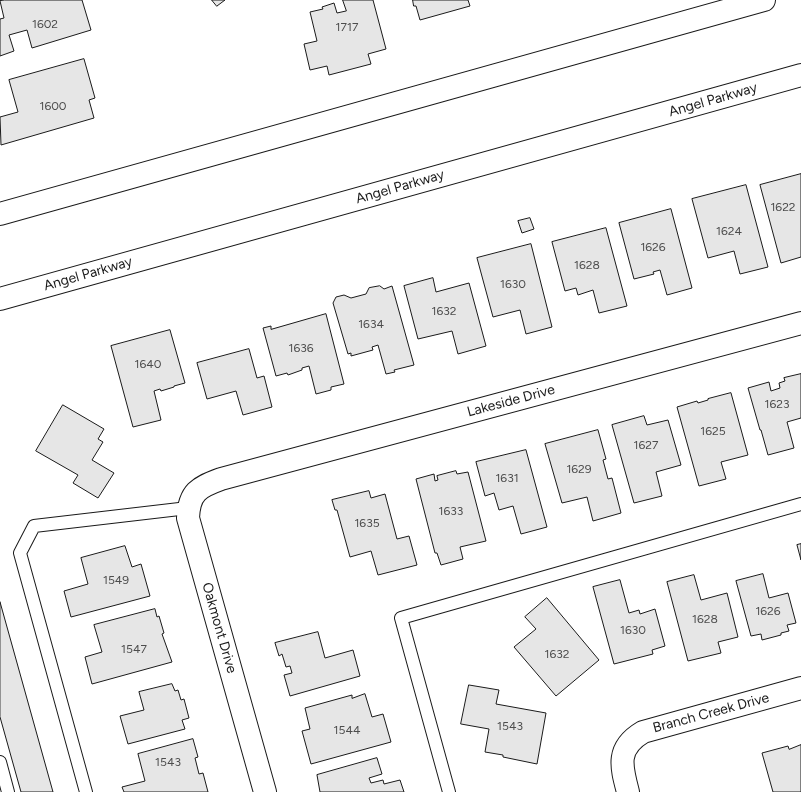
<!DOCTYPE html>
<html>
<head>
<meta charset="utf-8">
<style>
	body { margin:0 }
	canvas { display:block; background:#fff }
</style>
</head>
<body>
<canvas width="801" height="792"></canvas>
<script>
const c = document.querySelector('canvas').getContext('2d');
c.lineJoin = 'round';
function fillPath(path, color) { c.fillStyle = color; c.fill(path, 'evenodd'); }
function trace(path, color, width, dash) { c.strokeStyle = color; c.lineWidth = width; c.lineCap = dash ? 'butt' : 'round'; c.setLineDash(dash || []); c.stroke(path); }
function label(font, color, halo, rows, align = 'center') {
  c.font = font + ' Figtree,sans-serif'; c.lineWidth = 3; c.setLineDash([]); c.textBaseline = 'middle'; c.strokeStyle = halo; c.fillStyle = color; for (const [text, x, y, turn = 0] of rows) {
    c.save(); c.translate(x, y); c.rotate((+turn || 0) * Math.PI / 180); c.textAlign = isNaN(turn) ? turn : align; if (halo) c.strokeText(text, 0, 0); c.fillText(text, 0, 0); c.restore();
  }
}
const building = new Path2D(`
	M5,0H82L91,30L32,48L27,30L9,35L14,51L0,56V19L4,18L0,1Z
	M212,0H225L217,6Z
	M343,0H373L386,49L368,54L371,64L329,75L327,66L310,70L304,44L317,41L310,12L323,9L322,7L334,3L337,13L346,11Z
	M413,0H468L470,6L420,20L416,6H414Z
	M84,59L95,98L89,100L94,118L1,145L0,117L18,112L9,80Z
	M801,174V257L781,263L760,185Z
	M746,185L768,267L740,274L734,251L708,258L692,199Z
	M671,209L692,288L667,295L660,270L653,272L654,274L634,279L619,223Z
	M530,218L534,229L522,233L518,221Z
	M606,228L627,306L599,313L593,290L578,295L576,288L565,291L552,242Z
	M531,244L552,327L526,334L520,310L493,317L477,258Z
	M433,278L436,292L469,283L486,346L458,354L452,331L418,339L404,286Z
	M380,286L384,289L392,286L414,365L394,370L395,372L386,374L378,345L372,347L373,350L351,356V353L348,354L333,303L336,297L344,295L351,298L366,294L369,288Z
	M326,314L344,384L331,387V390L316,394L309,366L302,368V370L288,375L287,373L276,376L263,328L271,326V329Z
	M170,330L185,383L174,386V387L161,391L160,389L154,391L161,420L133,427L111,346Z
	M249,349L257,378L264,376L272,407L243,415L236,391L207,399L197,363Z
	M801,374V418L787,422L794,448L768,455L761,430H760L748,388L769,382L771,391L780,388L779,383L785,381L784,378Z
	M731,393L748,455L721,462L726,479L699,486L677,407L697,401L698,403L708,400V399Z
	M63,405L104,429L98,439L103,442L92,460L114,473L98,498L73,483L78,475L36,451Z
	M644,416L647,425L668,420L681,465L656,472L662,496L634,503L612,425Z
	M598,430L606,459L603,460L608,479L612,478L621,513L593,521L587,497L562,503L545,444Z
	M526,450L547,527L521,534L513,506L499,510L494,493L485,496L476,462Z
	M456,471L457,474L468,472L486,541L460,547L463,559L441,565L437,553H435L416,479L434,474L435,481L438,480L437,476Z
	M369,491L371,498L385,494L397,539L409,536L417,565L378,575L371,551L350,557L337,510H335L332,500Z
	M801,544V560L797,545Z
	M125,546L132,567L141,564L150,596L71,617L64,591L88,584L81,558Z
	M763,574L769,598L788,593L796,623L787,625L789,631L781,633V635L762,640L761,634L751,636L736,581Z
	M694,575L701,600L727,593L738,637L718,642L721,653L688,661L667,582Z
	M620,580L629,613L639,610L640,614L655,609L665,646L652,650L653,654L614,664L593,587Z
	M547,598L599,660L556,696L514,647L536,629L525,617Z
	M0,602L53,792H21L0,717Z
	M155,609L157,617L159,616L164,633L162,634L172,662L92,684L85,657L102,652L94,625Z
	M318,632L325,658L353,650L360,676L290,696L284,675L292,673L290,666L286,667L282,654L279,656L275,643Z
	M172,684L175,691L178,690L181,700L184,699L189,718L182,720L185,729L128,744L120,716L144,710L139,692Z
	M469,685L499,690L496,704L546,713L537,764L503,757V755L485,752L489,729L461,724Z
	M365,694L372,717L383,714L391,742L311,764L302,731L310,729L305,708L352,695V698Z
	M193,739L198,757L195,758L199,774L203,773L208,792H124L122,787L145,781L138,754Z
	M801,745V792H773L762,753L788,746L789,749Z
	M377,758L382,774L369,778L371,783L383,780L384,784L400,780L404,792H320L317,775Z`);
fillPath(building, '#e6e6e6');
trace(building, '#1a1a1a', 1);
const lane = new Path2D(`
	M0,762L8,792
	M86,792L20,553L34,526L188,508
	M449,792L401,618L801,504`);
const street = new Path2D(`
	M265,792L188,518C189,492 199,487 221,479L801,323
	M628,792C621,766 616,748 643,732L801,688`);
const secondary = new Path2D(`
	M0,214L764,0
	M0,299L801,75`);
trace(lane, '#1a1a1a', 14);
trace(street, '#1a1a1a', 24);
trace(secondary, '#1a1a1a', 24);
trace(lane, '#fff', 12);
trace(street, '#fff', 22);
trace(secondary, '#fff', 22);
label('12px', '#4d4d4d', null, [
	["1602",45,24],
	["1717",347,27],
	["1600",53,106],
	["1622",783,207],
	["1624",729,231],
	["1626",653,247],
	["1628",587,265],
	["1630",513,284],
	["1632",444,311],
	["1634",371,324],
	["1636",301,348],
	["1640",148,364],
	["1623",777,404],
	["1625",713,431],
	["1627",646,445],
	["1629",579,469],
	["1631",507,478],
	["1633",451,511],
	["1635",367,523],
	["1549",116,580],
	["1626",768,611],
	["1628",705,619],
	["1630",633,630],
	["1547",134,649],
	["1632",557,654],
	["1543",510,726],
	["1544",347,730],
	["1543",168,762]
]);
label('14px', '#1a1a1a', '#fff', [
	["Angel Parkway",713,100,-16],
	["Angel Parkway",400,187,-16],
	["Angel Parkway",88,274,-16],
	["Lakeside Drive",511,401,-15],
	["Oakmont Drive",219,628,74],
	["Branch Creek Drive",711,713,-15]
]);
</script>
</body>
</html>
